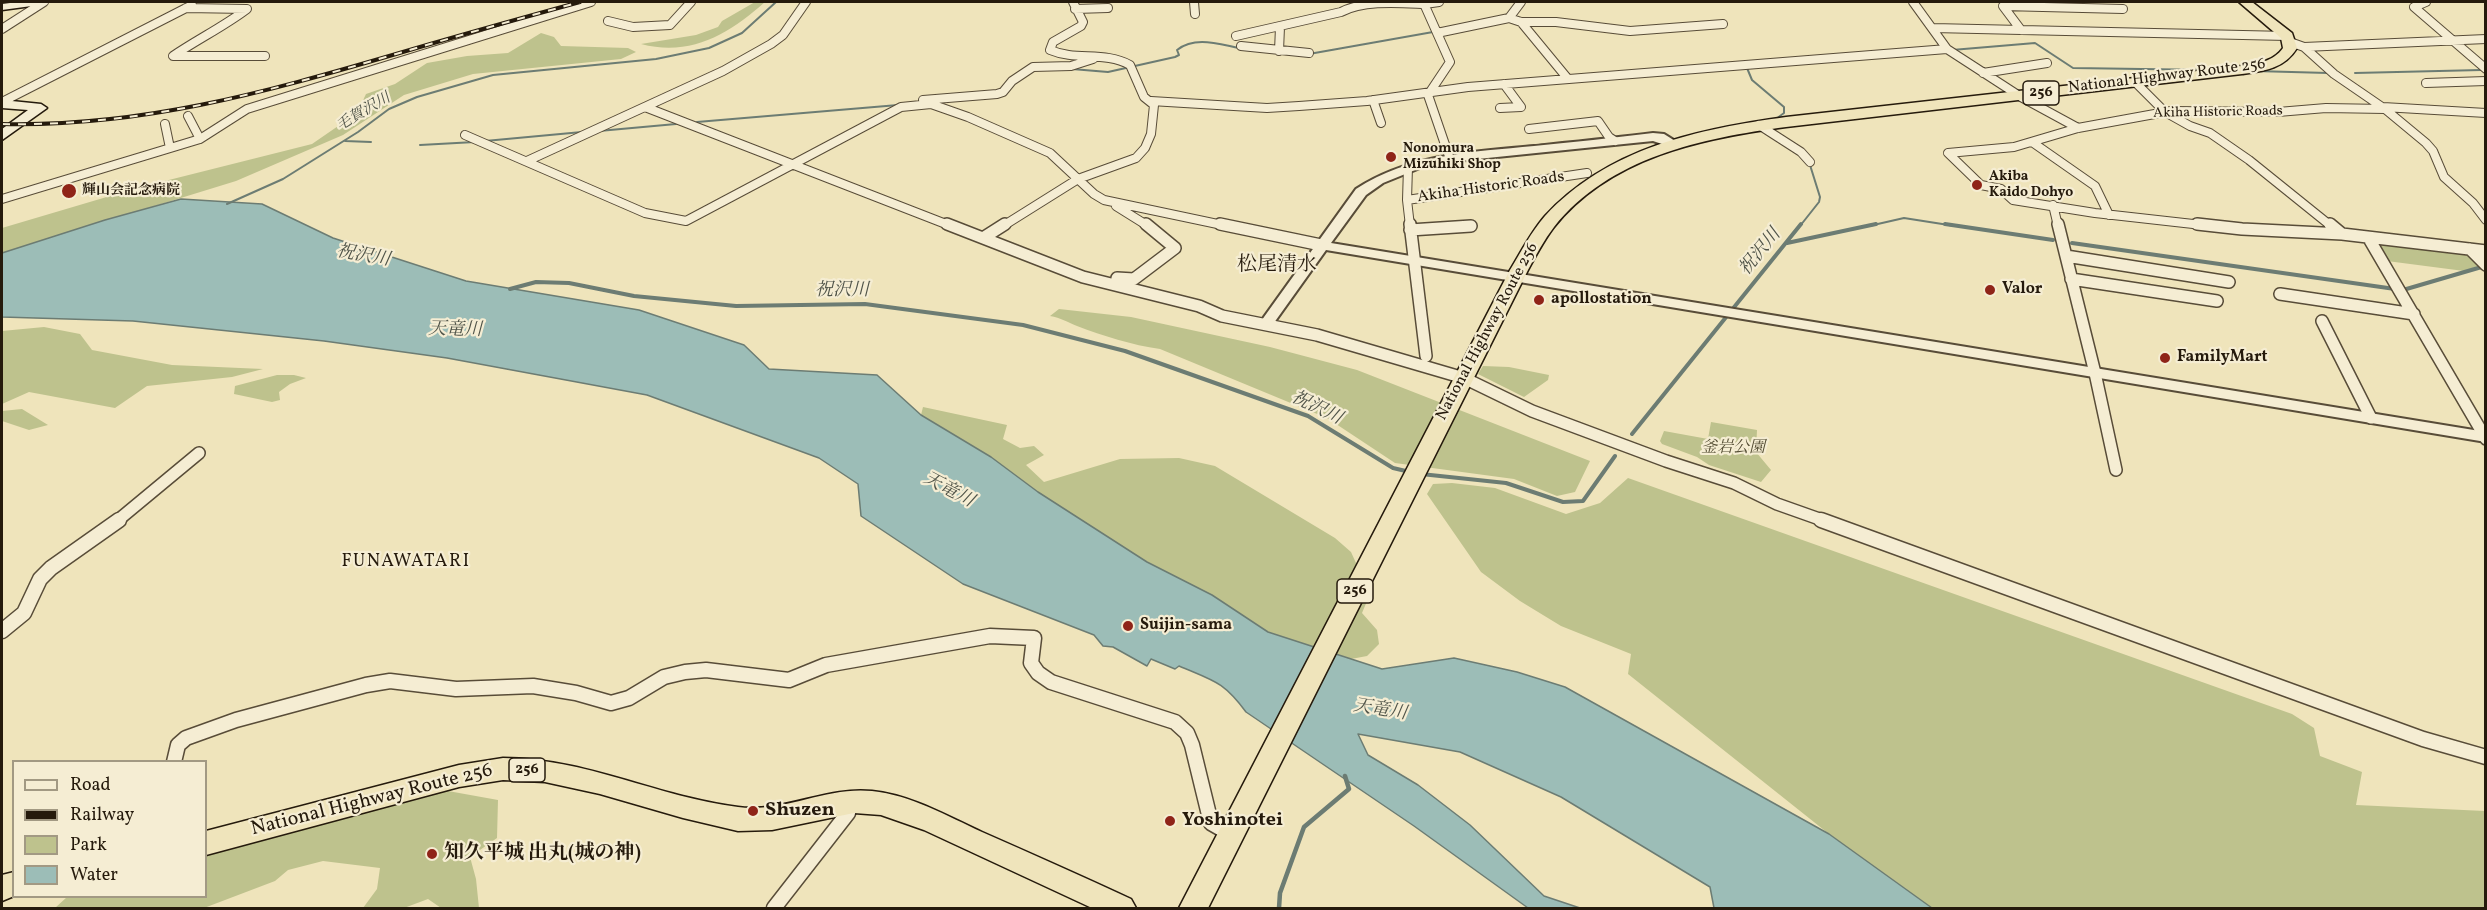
<!DOCTYPE html>
<html>
<head>
<meta charset="utf-8">
<style>
	body { margin:0 }
	#map { position:relative; width:2487px; height:910px; overflow:hidden; background:#efe4bb; font-family:Vollkorn,serif }
	canvas { display:block }
	.frame { position:absolute; inset:0; border:3px solid #251a0c; pointer-events:none }
	.legend { position:absolute; left:12px; top:760px; width:195px; height:138px; box-sizing:border-box; background:#f5edd3; border:2px solid #a29983; margin:0; padding:8px 10px; list-style:none; font-size:18px; color:#251a0c }
	.legend li { display:flex; align-items:center; gap:12px; height:30px }
	.legend b { width:30px; border:2px solid #a29983 }
</style>
</head>
<body>
<div id="map">
<canvas width="2487" height="910"></canvas>
<div class="frame"></div>
<ul class="legend">
<li><b style="height:8px;background:#f5edd3"></b>Road</li>
<li><b style="height:8px;background:#251a0c"></b>Railway</li>
<li><b style="height:16px;background:#bec28d"></b>Park</li>
<li><b style="height:16px;background:#9cbdb7"></b>Water</li>
</ul>
</div>
<script>
const c = document.querySelector('canvas').getContext('2d');
c.lineJoin = 'round';
function fillPath(path, color) { c.fillStyle = color; c.fill(path, 'evenodd'); }
function trace(path, color, width, dash) { c.strokeStyle = color; c.lineWidth = width; c.lineCap = dash ? 'butt' : 'round'; c.setLineDash(dash || []); c.stroke(path); }
function label(font, color, halo, rows, align = 'center') {
  c.font = font + ' Vollkorn,"Noto Serif JP",serif'; c.lineWidth = 4.5; c.setLineDash([]); c.textBaseline = 'middle'; c.strokeStyle = halo; c.fillStyle = color; for (const [text, x, y, turn = 0] of rows) {
    c.save(); c.translate(x, y); c.rotate((+turn || 0) * Math.PI / 180); c.textAlign = isNaN(turn) ? turn : align; if (halo) c.strokeText(text, 0, 0); c.fillText(text, 0, 0); c.restore();
  }
}
fillPath(new Path2D(`
	M755,2H765C729,34 691,57 641,44L696,35L718,27L722,21Z
	M541,33L554,37L561,46L628,48L636,52L621,59L473,74L404,95L343,135L236,181L2,253V228L137,188L312,144L357,113L366,94L395,84L427,63L467,56L508,53Z
	M2376,242L2469,252L2481,265L2464,271L2387,261Z
	M1059,309L1131,317L1270,347L1357,370L1590,461L1575,492L1557,496L1514,479L1395,463L1327,418L1160,349C1132,345 1103,336 1077,326C1067,322 1061,318 1050,316Z
	M44,327L80,334L92,350L172,365L263,369L232,377L147,386L115,408L29,392L2,404V331Z
	M1483,366L1509,367L1549,375L1548,380L1524,397L1478,374Z
	M277,375H294L306,378L290,384L279,392L280,400L272,402L234,394L235,386Z
	M923,407L1007,425L1003,439L1020,448L1034,446L1044,455L1026,465L1044,482L1120,459L1179,458L1215,466L1335,538L1351,552L1370,594L1362,613L1377,630L1379,644L1367,656L1351,659L1268,632L1212,595L1146,562L1038,492L991,457L921,415Z
	M22,409L48,425L29,430L2,421V411Z
	M1711,422L1757,430L1756,452L1771,470L1761,482L1709,465L1697,457L1662,444L1660,441L1664,431L1708,439Z
	M1628,478L2292,714L2314,728L2320,756L2362,772L2356,805L2485,811V908H1932L1829,834L1628,674L1631,654L1561,626L1520,601L1481,572L1427,494L1433,484L1452,483L1495,488L1566,514L1600,503Z
	M448,791L498,800L497,838L470,857L476,879L479,908H441L428,899L404,908H363L377,889L380,868L323,861L288,870L275,881L204,908H55L67,897L206,896V850Z`), '#bec28d');
const water = new Path2D(`
	M181,199L262,204L333,238L466,281L639,310L744,345L769,369L877,375L921,415L991,457L1038,492L1147,562L1212,595L1268,632L1382,669L1454,658L1517,672L1565,687L1829,834L1932,908H1714L1710,887L1561,797L1460,752L1358,734L1368,755L1418,785L1470,825L1544,896L1580,908H1528L1414,826L1246,712C1223,681 1214,681 1179,666L1175,669L1151,659L1147,666L1113,647L1103,646L1094,635L963,584L861,516L858,484L819,458L647,395L447,358L324,341L133,321L2,317V253L105,220Z`);
fillPath(water, '#9cbdb7');
trace(water, '#6c7c73', 1.5);
trace(new Path2D(`
	M1952,50L2035,43L2073,68L2211,70
	M1309,54L1433,32
	M1751,68H1747L1752,80L1784,107V113L1772,122
	M1072,69L1108,72L1175,57L1179,55L1177,50C1195,36 1218,44 1239,48
	M2255,71L2328,73
	M2355,73L2481,70
	M697,122L898,105
	M599,131L676,124
	M345,141L371,142
	M485,141L582,132
	M420,145L475,142
	M227,204L283,179L358,132L389,109L417,97L493,75L656,59L709,48L742,33L776,2
	M1800,226L1819,202L1820,197L1810,165
	M1869,226L1904,218L1955,226`), '#6c7c73', 2);
trace(new Path2D(`
	M1945,224L2053,240
	M1787,243L1876,224
	M2072,243L2395,289
	M510,289L536,282L569,283L634,296L736,306L865,304L1023,325L1125,351L1308,416L1393,468L1410,472
	M2403,290L2485,266
	M1632,434L1801,224
	M1421,474L1506,483L1563,502L1583,501L1615,456`), '#6c7c73', 4);
trace(new Path2D(`
	M1279,908L1280,893L1304,827L1349,789L1345,776`), '#6c7c73', 4.5);
const minorFar2 = new Path2D(`
	M1194,2L1195,14
	M1439,2L1425,4V6L1450,62L1428,95L1450,159
	M1913,2L1947,49L2021,97L2078,128
	M2426,2L2414,7L2486,69
	M186,8L247,9C223,27 198,39 173,56H265
	M1075,9L1108,8
	M1509,18L1521,22H1556L1630,31L1723,24
	M608,21L633,27L670,25L691,2
	M1521,22L1568,79
	M1933,28L2287,36
	M2,29L44,2
	M2021,30L2003,6L2123,9
	M1437,33L1509,18L1521,2
	M1236,36L1341,12C1364,0 1399,3 1425,4
	M1241,46L1309,53
	M2304,47L2486,39
	M1279,51L1280,27
	M1983,73L2047,63
	M2135,82L2165,112L2190,126L2210,133L2249,160L2331,226
	M2426,83L2486,81
	M923,100L997,94L1003,92L1012,81L1033,67L1071,66L1093,59
	M1373,100L1381,123
	M1151,101L1267,108L1299,106L1367,101L1468,87L1947,49
	M2,102L192,5
	M645,107L951,226
	M2383,107L2486,113
	M1500,108L1521,107L1504,84
	M2385,109L2426,143L2433,151L2444,177L2473,203L2486,220
	M188,116L200,139
	M165,124L170,148
	M1759,125L1801,152L1810,162
	M1529,129L1598,121L1609,137L1615,141
	M465,135L645,213L686,221L901,107L931,104L968,117L1050,153L1094,194L1104,200L1227,226
	M2032,142L2095,186L2109,215
	M527,161L723,71L771,44L783,35L806,2
	M1408,167L1407,200L1410,226
	M2,199L200,139L247,109L591,2
	M1407,200L1587,173
	M2053,205L2058,226
	M1116,206L1148,226
	M1003,226L1078,179L1136,158L1145,148L1151,134L1154,105L1144,97L1130,65C1105,51 1076,61 1050,50L1053,42L1081,26L1083,22L1073,2
	M2211,226L2095,213L2013,200L2001,189L1981,185L1948,153L2014,147L2078,128L2171,111L2278,112L2326,108L2385,109L2334,74L2304,47L2290,42`);
const minorFar1 = new Path2D(`
	M947,224L1083,277L1199,306L1222,316L1317,335L1464,378L1532,411L1666,461L1734,483L1777,504L1825,521
	M1220,224L1321,245
	M1410,224L1426,356
	M2058,224L2095,373L2116,470
	M2197,224L2242,229L2342,234L2486,251
	M2330,224L2342,234
	M1410,230L1471,226
	M2368,237L2486,439
	M983,238L1005,224
	M2470,249L2486,265
	M2066,256L2229,282
	M1117,278L1134,279L1175,248L1146,224
	M2071,279L2217,301
	M2280,294L2414,314
	M2322,321L2371,418
	M117,521L199,453`);
const minor = new Path2D(`
	M1821,520L2423,739L2486,757
	M2,631L24,613L40,579L51,568L119,520
	M174,762L178,745L186,738L236,720L366,685L390,681L456,689L533,686L576,693L611,703L629,698L664,677L685,672L706,670L789,680L826,665L990,636L1034,638L1031,663L1038,673L1051,682L1175,722L1187,733L1192,745L1211,823L1232,835
	M774,908L848,813L850,802`);
const tertiary = new Path2D(`
	M1653,133L1664,134L1680,144L1674,148L1653,141L1458,161L1420,168L1383,183L1366,195L1331,243L2486,432V442L1326,250L1271,327H1261L1259,324L1356,189C1410,154 1472,152 1534,146C1573,142 1613,138 1653,133Z`);
const secondary = new Path2D(`
	M18,2H45L39,5L2,10V4Z
	M2,100L41,104L47,108L2,140V129L28,110L2,108Z`);
const trunk = new Path2D(`
	M2239,2H2252L2292,33L2297,48C2284,69 2264,71 2242,74L1786,127C1702,138 1610,157 1554,227C1544,240 1536,255 1528,270L1208,908H1179L1510,270C1521,252 1531,232 1545,216C1608,148 1698,129 1786,117L2242,66C2258,63 2273,62 2283,48L2281,38Z
	M503,758C585,758 658,797 738,807C784,813 827,786 872,791C911,795 947,816 982,832C1032,854 1082,876 1131,899L1136,908H1092L924,830L881,815L854,813L772,830L738,831L683,818L600,794L545,782L503,780L459,787L206,855V831L459,765Z
	M14,872V896L2,901V875Z`);
trace(minorFar2, '#584c38', 10);
trace(minorFar1, '#584c38', 14);
trace(minor, '#584c38', 17);
trace(tertiary, '#584c38', 4);
trace(secondary, '#251a0c', 3);
trace(trunk, '#251a0c', 3);
trace(minorFar2, '#f5edd3', 8);
trace(minorFar1, '#f5edd3', 11);
trace(minor, '#f5edd3', 14);
fillPath(tertiary, '#f5edd3');
fillPath(secondary, '#f5edd3');
fillPath(trunk, '#efe4bb');
const rail = new Path2D(`
	M2,124C141,127 263,93 396,54C457,36 518,19 580,2`);
trace(rail, '#251a0c', 4);
trace(rail, '#f5edd3', 2, [8]);
for (const [x, y, r, color] of [
	[1391,157,6,"#8f2418"],
	[1977,185,6,"#8f2418"],
	[69,191,8,"#8f2418"],
	[1990,290,6,"#8f2418"],
	[1539,300,6,"#8f2418"],
	[2165,358,6,"#8f2418"],
	[1128,626,6,"#8f2418"],
	[753,811,6,"#8f2418"],
	[1170,821,6,"#8f2418"],
	[432,854,6,"#8f2418"]
]) { const dot = new Path2D(); dot.arc(x, y, r, 0, 2 * Math.PI); c.fillStyle = color; c.fill(dot); trace(dot, '#f5edd3', 2); }
label('14px', '#251a0c', '#f5edd3', [
	["Akiha Historic Roads",2218,113,-1]
]);
label('bold 14px', '#251a0c', '#f5edd3', [
	["Nonomura",1403,149],
	["Mizuhiki Shop",1403,165],
	["Akiba",1989,177],
	["Kaido Dohyo",1989,193],
	["輝山会記念病院",82,191]
], 'left');
for (const [x, y, w] of [
	[2041,93,36],
	[1355,591,36],
	[527,770,36]
]) { const box = new Path2D(); box.roundRect(x - w / 2, y - 12, w, 24, 4.5); c.fillStyle = '#f5edd3'; c.fill(box); trace(box, '#251a0c', 1.5); }
label('bold 15px', '#251a0c', null, [
	["256",2041,93],
	["256",1355,591],
	["256",527,770]
]);
label('italic 15px', '#4f5348', '#f5edd3', [
	["毛賀沢川",364,113,-31]
]);
label('16px', '#251a0c', '#f5edd3', [
	["National Highway Route 256",2167,77,-7],
	["Akiha Historic Roads",1491,188,-8],
	["National Highway Route 256",1488,332,-62]
]);
label('bold 16px', '#251a0c', '#f5edd3', [
	["Valor",2002,290],
	["apollostation",1551,300],
	["FamilyMart",2177,358],
	["Suijin-sama",1140,626]
], 'left');
label('italic 16px', '#534c33', '#f5edd3', [
	["釜岩公園",1733,449]
]);
label('italic 18px', '#4f5348', '#f5edd3', [
	["祝沢川",1761,253,-51],
	["祝沢川",363,257,10],
	["祝沢川",842,292],
	["天竜川",455,331,1],
	["祝沢川",1316,409,26],
	["天竜川",948,491,28],
	["天竜川",1380,711,9]
]);
c.letterSpacing = '1.5px';
label('18px', '#251a0c', '#f5edd3', [
	["FUNAWATARI",406,563]
]);
c.letterSpacing = '0px';
label('20px', '#251a0c', '#f5edd3', [
	["松尾清水",1277,266]
]);
label('20px', '#251a0c', '#f5edd3', [
	["National Highway Route 256",372,801,-14]
]);
label('bold 20px', '#251a0c', '#f5edd3', [
	["Shuzen",765,811],
	["Yoshinotei",1182,821],
	["知久平城 出丸(城の神)",444,854]
], 'left');
</script>
</body>
</html>
